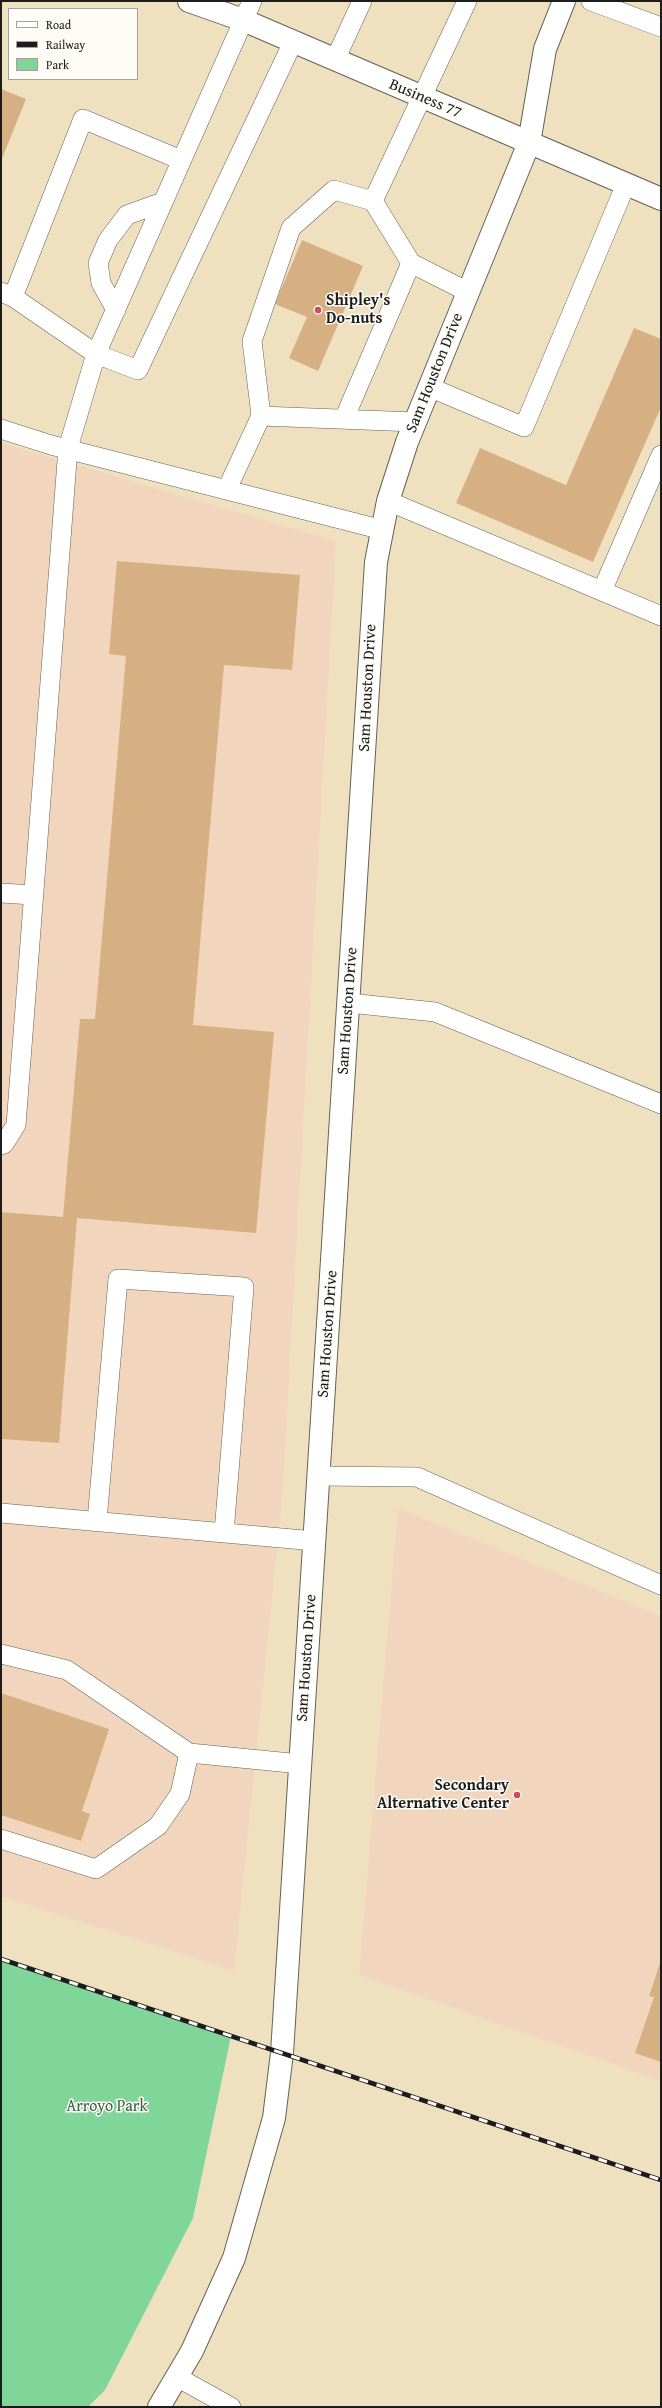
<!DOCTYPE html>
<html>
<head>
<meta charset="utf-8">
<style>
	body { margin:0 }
	#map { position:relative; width:662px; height:2408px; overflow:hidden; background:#efe0c0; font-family:"Gentium Book Plus",serif }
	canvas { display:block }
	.frame { position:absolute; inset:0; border:2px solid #1c1c1c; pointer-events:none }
	.legend { position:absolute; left:8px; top:8px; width:130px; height:72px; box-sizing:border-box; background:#fdfcf7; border:1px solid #a3a29f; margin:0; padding:5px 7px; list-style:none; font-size:12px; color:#1c1c1c }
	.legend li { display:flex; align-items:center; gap:8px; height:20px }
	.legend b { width:20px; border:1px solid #a3a29f }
</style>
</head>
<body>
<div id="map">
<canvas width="662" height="2408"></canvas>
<div class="frame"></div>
<ul class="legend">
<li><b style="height:5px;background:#fff"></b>Road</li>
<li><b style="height:5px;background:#1c1c1c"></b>Railway</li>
<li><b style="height:11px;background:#80d599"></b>Park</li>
</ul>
</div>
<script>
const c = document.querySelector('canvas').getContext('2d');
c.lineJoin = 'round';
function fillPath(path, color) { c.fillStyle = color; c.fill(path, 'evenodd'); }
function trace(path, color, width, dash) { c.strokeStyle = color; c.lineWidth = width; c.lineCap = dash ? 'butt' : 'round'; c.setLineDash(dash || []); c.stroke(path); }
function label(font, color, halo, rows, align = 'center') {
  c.font = font + ' "Gentium Book Plus",serif'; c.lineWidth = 3; c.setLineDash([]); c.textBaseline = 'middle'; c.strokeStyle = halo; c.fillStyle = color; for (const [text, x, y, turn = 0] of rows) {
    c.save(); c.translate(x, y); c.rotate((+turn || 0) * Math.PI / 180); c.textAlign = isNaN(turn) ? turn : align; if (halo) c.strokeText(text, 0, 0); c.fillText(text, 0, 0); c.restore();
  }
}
fillPath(new Path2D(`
	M1,443L336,541L282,1499L234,1971L1,1896Z
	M398,1508L661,1616V2081L359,1975Z`), '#f1d5bd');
fillPath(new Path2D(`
	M1,1958L231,2036L193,2218L105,2390L88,2407H1Z`), '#80d599');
fillPath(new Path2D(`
	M1,89L26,99L1,161Z
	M302,240L363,266L318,371L289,358L307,317L275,304Z
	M634,328L661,339V407L593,562L456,503L480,448L566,485Z
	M117,561L300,575L292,670L224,665L193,1025L274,1032L256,1233L77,1218L59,1443L1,1439V1212L63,1217L80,1019H95L126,656L109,654Z
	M1,1693L109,1729L82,1811L90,1814L81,1841L1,1815Z
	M660,1963H661V2062L635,2053L654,1997L649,1996Z`), '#d6b083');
const lane = new Path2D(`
	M591,1L661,27
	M335,60L362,1
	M373,201L467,1
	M411,263L468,292
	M1,292L13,297L83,119L181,160
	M13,297L96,354L138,370L293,42
	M116,310L101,283L98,263L108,240L127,215L163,202
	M429,387L524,427L626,184
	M261,416L252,341L291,228L334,190L373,201L411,263L344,419
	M1,429L51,445L383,530
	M227,489L261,416L415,422
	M388,501L661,616
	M602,591L661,455
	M1,893L33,895
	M349,1003L435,1012L661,1104
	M1,1145L4,1144L16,1125L68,448L96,354L252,1
	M319,1476L417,1477L661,1585
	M1,1513L315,1541
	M97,1521L118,1279L244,1287L224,1533
	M1,1654L67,1670L189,1753L301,1764
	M1,1839L96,1869L158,1826L180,1794L189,1753
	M177,2377L231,2407`);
const street = new Path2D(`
	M529,143L545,49L564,1`);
const secondary = new Path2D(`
	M159,2407L192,2351L234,2258L274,2118L282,2053L376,562L388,501L407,442L529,143`);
const primary = new Path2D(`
	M189,1L243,20L661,199`);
trace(lane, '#666155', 20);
trace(street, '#666155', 24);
trace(secondary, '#666155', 24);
trace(primary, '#666155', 24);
trace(lane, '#fff', 19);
trace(street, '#fff', 22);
trace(secondary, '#fff', 22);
trace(primary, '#fff', 22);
const rail = new Path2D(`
	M1,1959L661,2180`);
trace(rail, '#1c1c1c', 4.5);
trace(rail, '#fdfcf7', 3, [9]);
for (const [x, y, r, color] of [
	[318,310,4,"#d1495b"],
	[517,1795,4,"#d1495b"]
]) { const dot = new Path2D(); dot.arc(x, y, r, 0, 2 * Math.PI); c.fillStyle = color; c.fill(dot); trace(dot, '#fdfcf7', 1.5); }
label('16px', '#1c1c1c', '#fdfcf7', [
	["Business 77",425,99,23],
	["Sam Houston Drive",435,373,-68],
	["Sam Houston Drive",368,688,-87],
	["Sam Houston Drive",348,1011,-86],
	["Sam Houston Drive",328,1334,-86],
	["Sam Houston Drive",307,1658,-86]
]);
label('bold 16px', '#1c1c1c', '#fdfcf7', [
	["Shipley's",326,301],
	["Do-nuts",326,319],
	["Secondary",509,1786,"right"],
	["Alternative Center",509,1804,"right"]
], 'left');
label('16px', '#3f5d48', '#fdfcf7', [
	["Arroyo Park",107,2107]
]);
</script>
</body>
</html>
